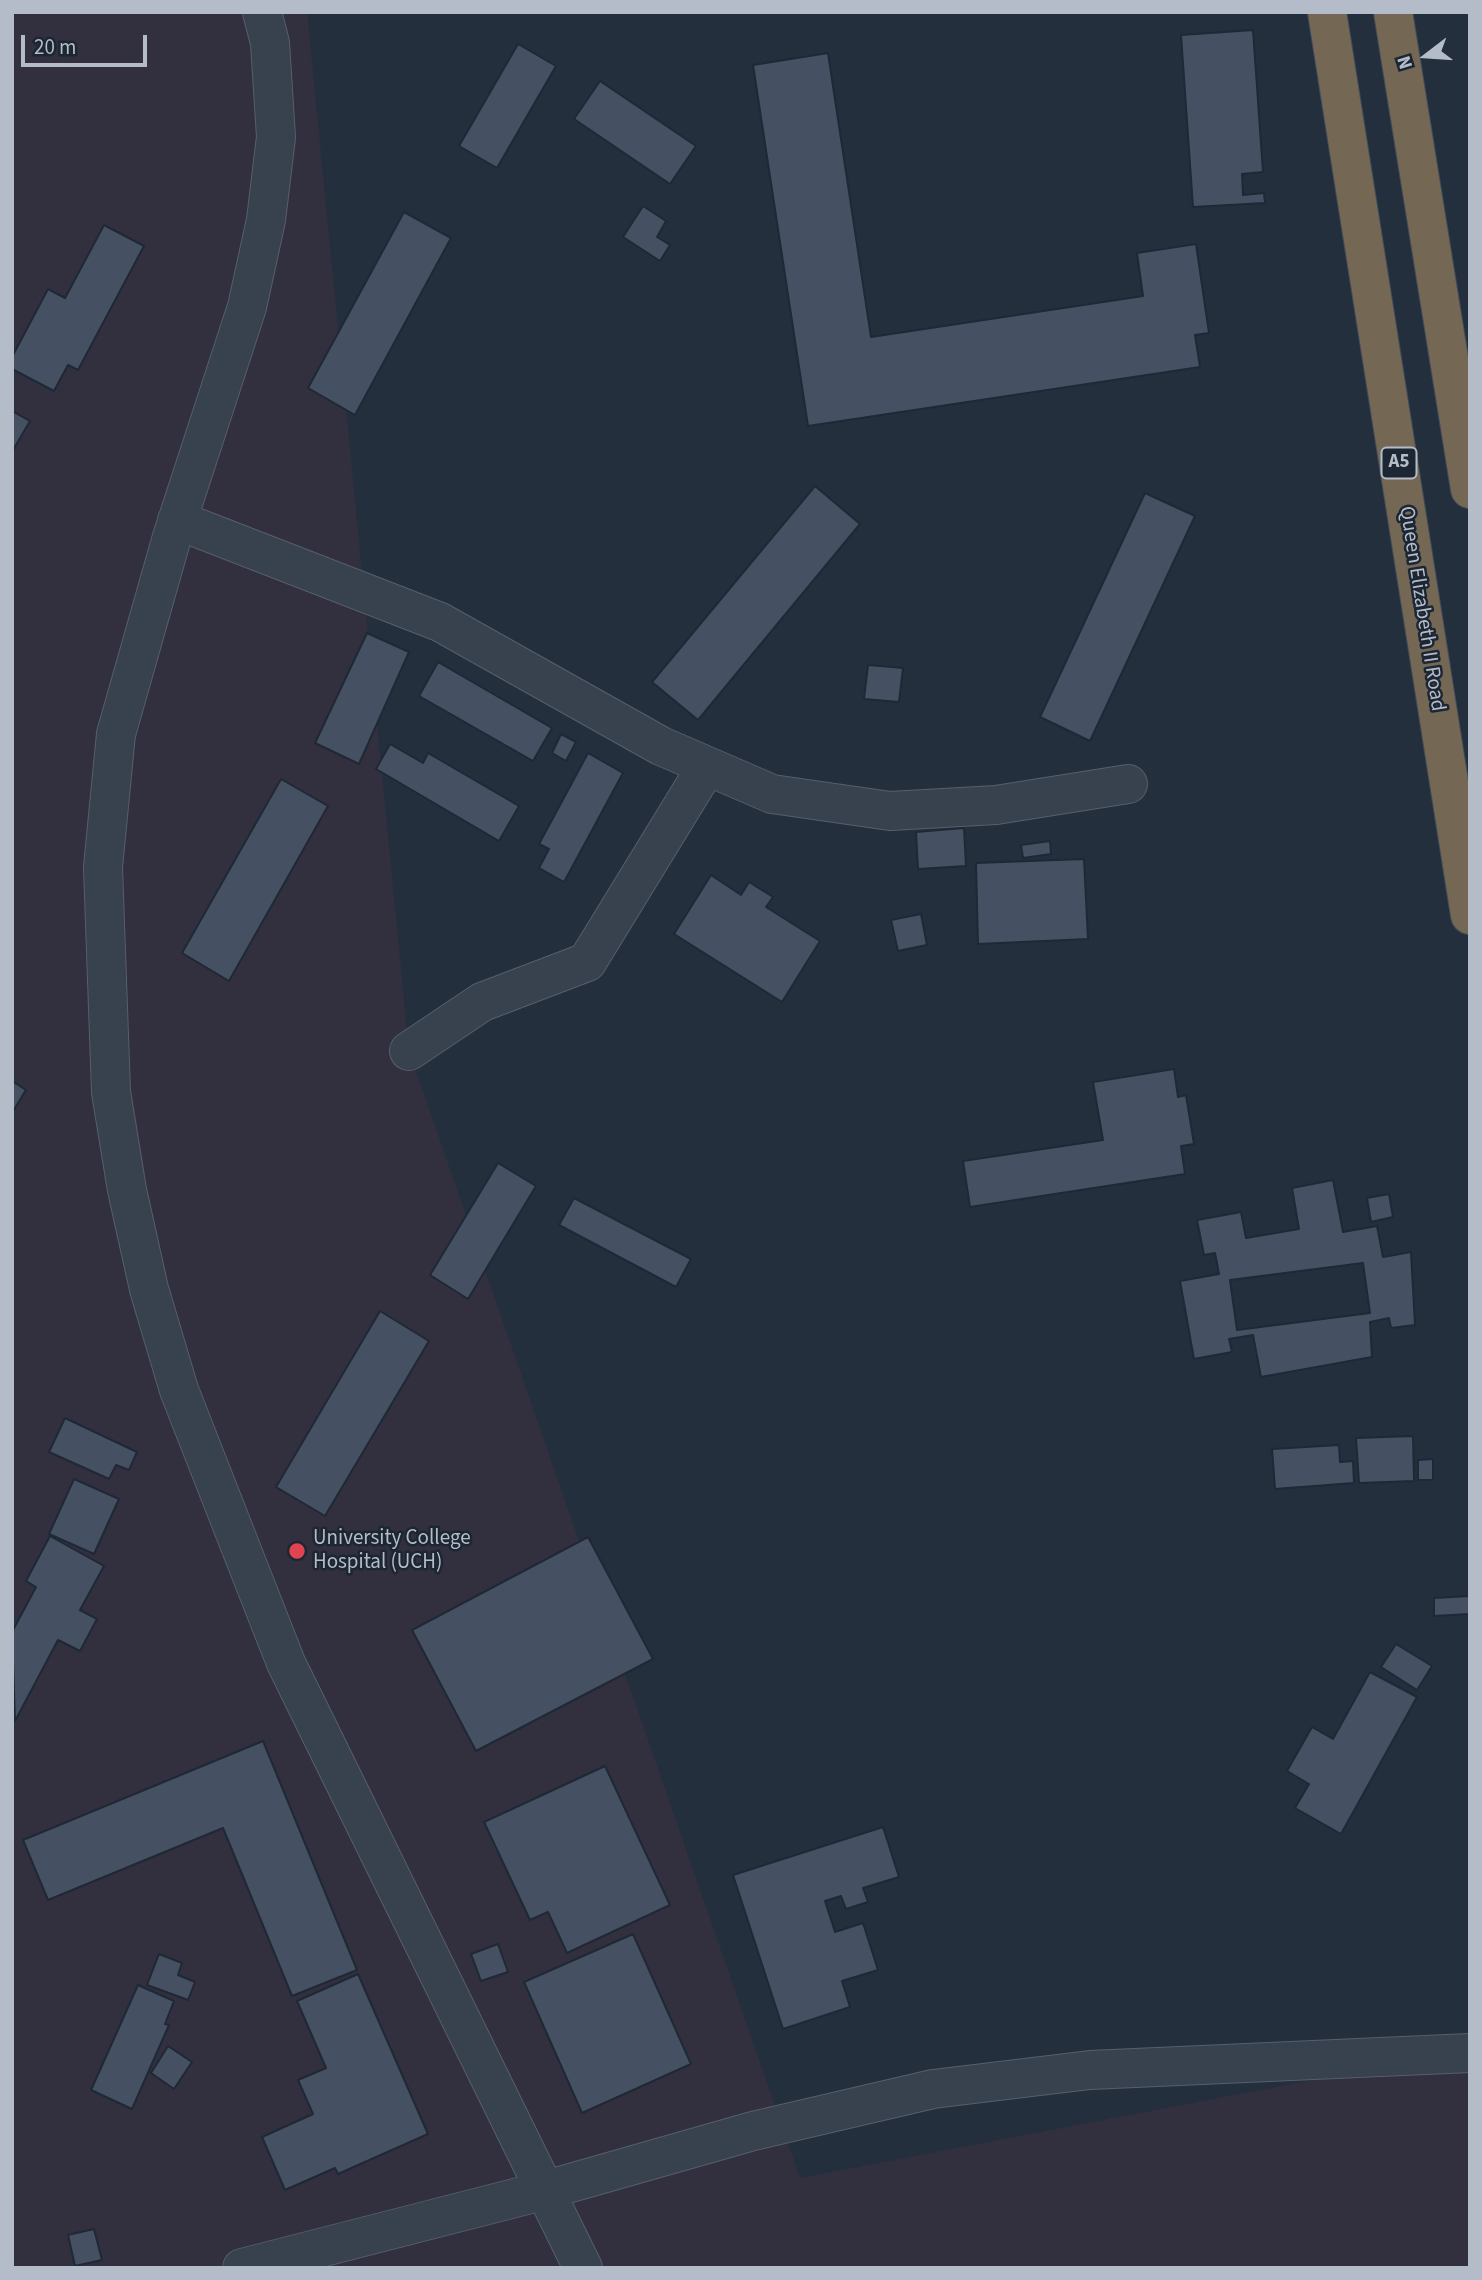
<!DOCTYPE html>
<html>
<head>
<meta charset="utf-8">
<style>
	body { margin:0 }
	#map { position:relative; width:1482px; height:2280px; overflow:hidden; background:#242f3e; font-family:"Source Sans 3",sans-serif }
	canvas { display:block }
	.frame { position:absolute; inset:0; border:14px solid #b4bcc9; pointer-events:none }
	.north { position:absolute; left:1391px; top:21px; width:70px; height:70px; -webkit-text-stroke:5px #1d2633; paint-order:stroke; rotate:253deg; font-size:19px; font-weight:700; line-height:28px; text-align:center; color:#b4bcc9 }
	.north::after { content:''; display:block; margin:auto; width:24px; height:32px; background:#b4bcc9; clip-path:polygon(50% 0,100% 100%,50% 72%,0 100%) }
	.scale { position:absolute; left:21px; top:35px; width:126px; height:32px; box-sizing:border-box; border:4px solid #b4bcc9; border-top:0; padding-left:9px; font-size:21px; line-height:24px; white-space:nowrap; color:#b4bcc9; -webkit-text-stroke:5px #1d2633; paint-order:stroke }
</style>
</head>
<body>
<div id="map">
<canvas width="1482" height="2280"></canvas>
<div class="frame"></div>
<div class="north">N</div>
<div class="scale">20 m</div>
</div>
<script>
const c = document.querySelector('canvas').getContext('2d');
c.lineJoin = 'round';
function fillPath(path, color) { c.fillStyle = color; c.fill(path, 'evenodd'); }
function trace(path, color, width, dash) { c.strokeStyle = color; c.lineWidth = width; c.lineCap = dash ? 'butt' : 'round'; c.setLineDash(dash || []); c.stroke(path); }
function label(font, color, halo, rows, align = 'center') {
  c.font = font + ' "Source Sans 3",sans-serif'; c.lineWidth = 5; c.setLineDash([]); c.textBaseline = 'middle'; c.strokeStyle = halo; c.fillStyle = color; for (const [text, x, y, turn = 0] of rows) {
    c.save(); c.translate(x, y); c.rotate((+turn || 0) * Math.PI / 180); c.textAlign = isNaN(turn) ? turn : align; if (halo) c.strokeText(text, 0, 0); c.fillText(text, 0, 0); c.restore();
  }
}
fillPath(new Path2D(`
	M12,12H307L409,1051L800,2178L1470,2050V2268H12Z`), '#32303f');
const building = new Path2D(`
	M1253,30L1263,172L1242,174L1243,195L1264,193L1265,203L1193,207L1181,35Z
	M518,44L556,66L497,168L459,146Z
	M828,53L871,337L1143,296L1137,253L1196,244L1209,333L1195,335L1200,367L808,426L753,65Z
	M600,81L696,146L670,184L574,119Z
	M643,206L666,221L657,237L670,245L660,261L623,237Z
	M404,212L451,238L355,415L308,388Z
	M104,225L144,246L78,370L68,365L54,391L12,369V357L48,289L65,298Z
	M12,411L30,421L12,452Z
	M815,486L860,524L698,720L652,682Z
	M1145,493L1195,516L1090,741L1040,717Z
	M367,633L409,652L359,764L315,743Z
	M438,662L552,728L533,761L419,696Z
	M868,665L903,668L899,702L864,699Z
	M561,734L576,742L566,761L552,753Z
	M390,744L423,763L428,753L519,806L499,841L376,769Z
	M588,753L623,773L564,882L539,868L549,849L539,844Z
	M281,779L328,806L229,981L182,953Z
	M964,828L966,866L918,869L916,832Z
	M1050,841L1051,854L1023,858L1021,845Z
	M1084,859L1088,939L978,944L976,863Z
	M711,875L741,895L749,882L773,897L766,907L820,941L782,1002L674,934Z
	M921,914L927,945L898,951L891,920Z
	M1174,1069L1178,1097L1186,1095L1194,1144L1181,1146L1185,1174L970,1207L963,1161L1103,1140L1093,1082Z
	M12,1081L26,1090L12,1113Z
	M498,1163L536,1186L468,1299L430,1275Z
	M1333,1180L1343,1232L1377,1226L1383,1257L1411,1252L1415,1325L1391,1328L1389,1318L1370,1322L1372,1357L1261,1377L1253,1335L1229,1339L1232,1352L1194,1359L1180,1281L1219,1274L1215,1253L1204,1255L1197,1220L1241,1212L1246,1238L1299,1229L1292,1188ZM1363,1263L1370,1313L1237,1330L1230,1280Z
	M1389,1194L1393,1217L1371,1222L1367,1198Z
	M574,1198L691,1259L676,1287L559,1225Z
	M380,1311L429,1341L325,1516L276,1487Z
	M65,1418L137,1452L129,1470L116,1465L109,1479L49,1452Z
	M1413,1436L1414,1481L1359,1483L1356,1438Z
	M1339,1445L1340,1462L1353,1461L1354,1483L1275,1489L1272,1449Z
	M1433,1459V1480H1418V1460Z
	M74,1479L119,1499L94,1554L49,1534Z
	M50,1536L104,1566L80,1610L97,1619L80,1651L58,1640L15,1721L12,1632L36,1587L26,1581Z
	M588,1537L653,1659L476,1751L412,1630Z
	M1470,1596V1614L1434,1616V1598Z
	M1396,1644L1432,1666L1417,1690L1381,1667Z
	M1370,1672L1417,1697L1341,1834L1295,1808L1309,1784L1287,1771L1312,1727L1333,1739Z
	M263,1741L357,1970L292,1996L223,1828L48,1900L23,1840Z
	M605,1766L670,1905L567,1953L548,1912L530,1920L484,1822Z
	M883,1827L899,1877L863,1888L868,1902L846,1909L841,1896L825,1901L835,1932L863,1923L878,1970L842,1981L850,2007L783,2029L733,1875Z
	M633,1934L691,2064L582,2113L524,1982Z
	M498,1944L508,1972L481,1981L471,1954Z
	M159,1954L182,1963L178,1975L195,1982L188,2000L147,1985Z
	M358,1974L428,2134L338,2174L335,2168L285,2190L262,2137L313,2114L298,2080L326,2068L297,2001Z
	M138,1985L174,2001L165,2024L169,2025L132,2109L91,2090Z
	M168,2046L192,2062L174,2089L151,2073Z
	M94,2229L102,2260L75,2266L68,2235Z`);
fillPath(building, '#455162');
trace(building, '#1f2835', 2);
const minor = new Path2D(`
	M262,12L270,43L276,137L266,220L247,307L172,537L116,734L103,867L111,1092L127,1190L149,1289L179,1390L286,1663L583,2268
	M177,520L440,622L661,746L772,794L890,811L996,805L1128,784
	M409,1051L482,1002L587,962L707,766
	M242,2268L546,2190L753,2131L933,2089L1090,2070L1470,2053`);
const highway = new Path2D(`
	M1327,12L1470,915
	M1393,12L1470,489`);
trace(minor, '#565f6c', 40);
trace(highway, '#434c59', 40);
trace(minor, '#38414e', 38);
trace(highway, '#746855', 38);
for (const [x, y, r, color] of [
	[297,1551,9,"#e0444e"]
]) { const dot = new Path2D(); dot.arc(x, y, r, 0, 2 * Math.PI); c.fillStyle = color; c.fill(dot); trace(dot, '#1d2633', 2.5); }
for (const [x, y, w] of [
	[1399,463,35]
]) { const box = new Path2D(); box.roundRect(x - w / 2, y - 15.5, w, 31, 5); c.fillStyle = '#1d2633'; c.fill(box); trace(box, '#b4bcc9', 2); }
label('bold 19px', '#b4bcc9', null, [
	["A5",1399,463]
]);
label('21px', '#b4bcc9', '#1d2633', [
	["Queen Elizabeth II Road",1421,609,81]
]);
label('21px', '#b4bcc9', '#1d2633', [
	["University College",313,1539],
	["Hospital (UCH)",313,1563]
], 'left');
</script>
</body>
</html>
